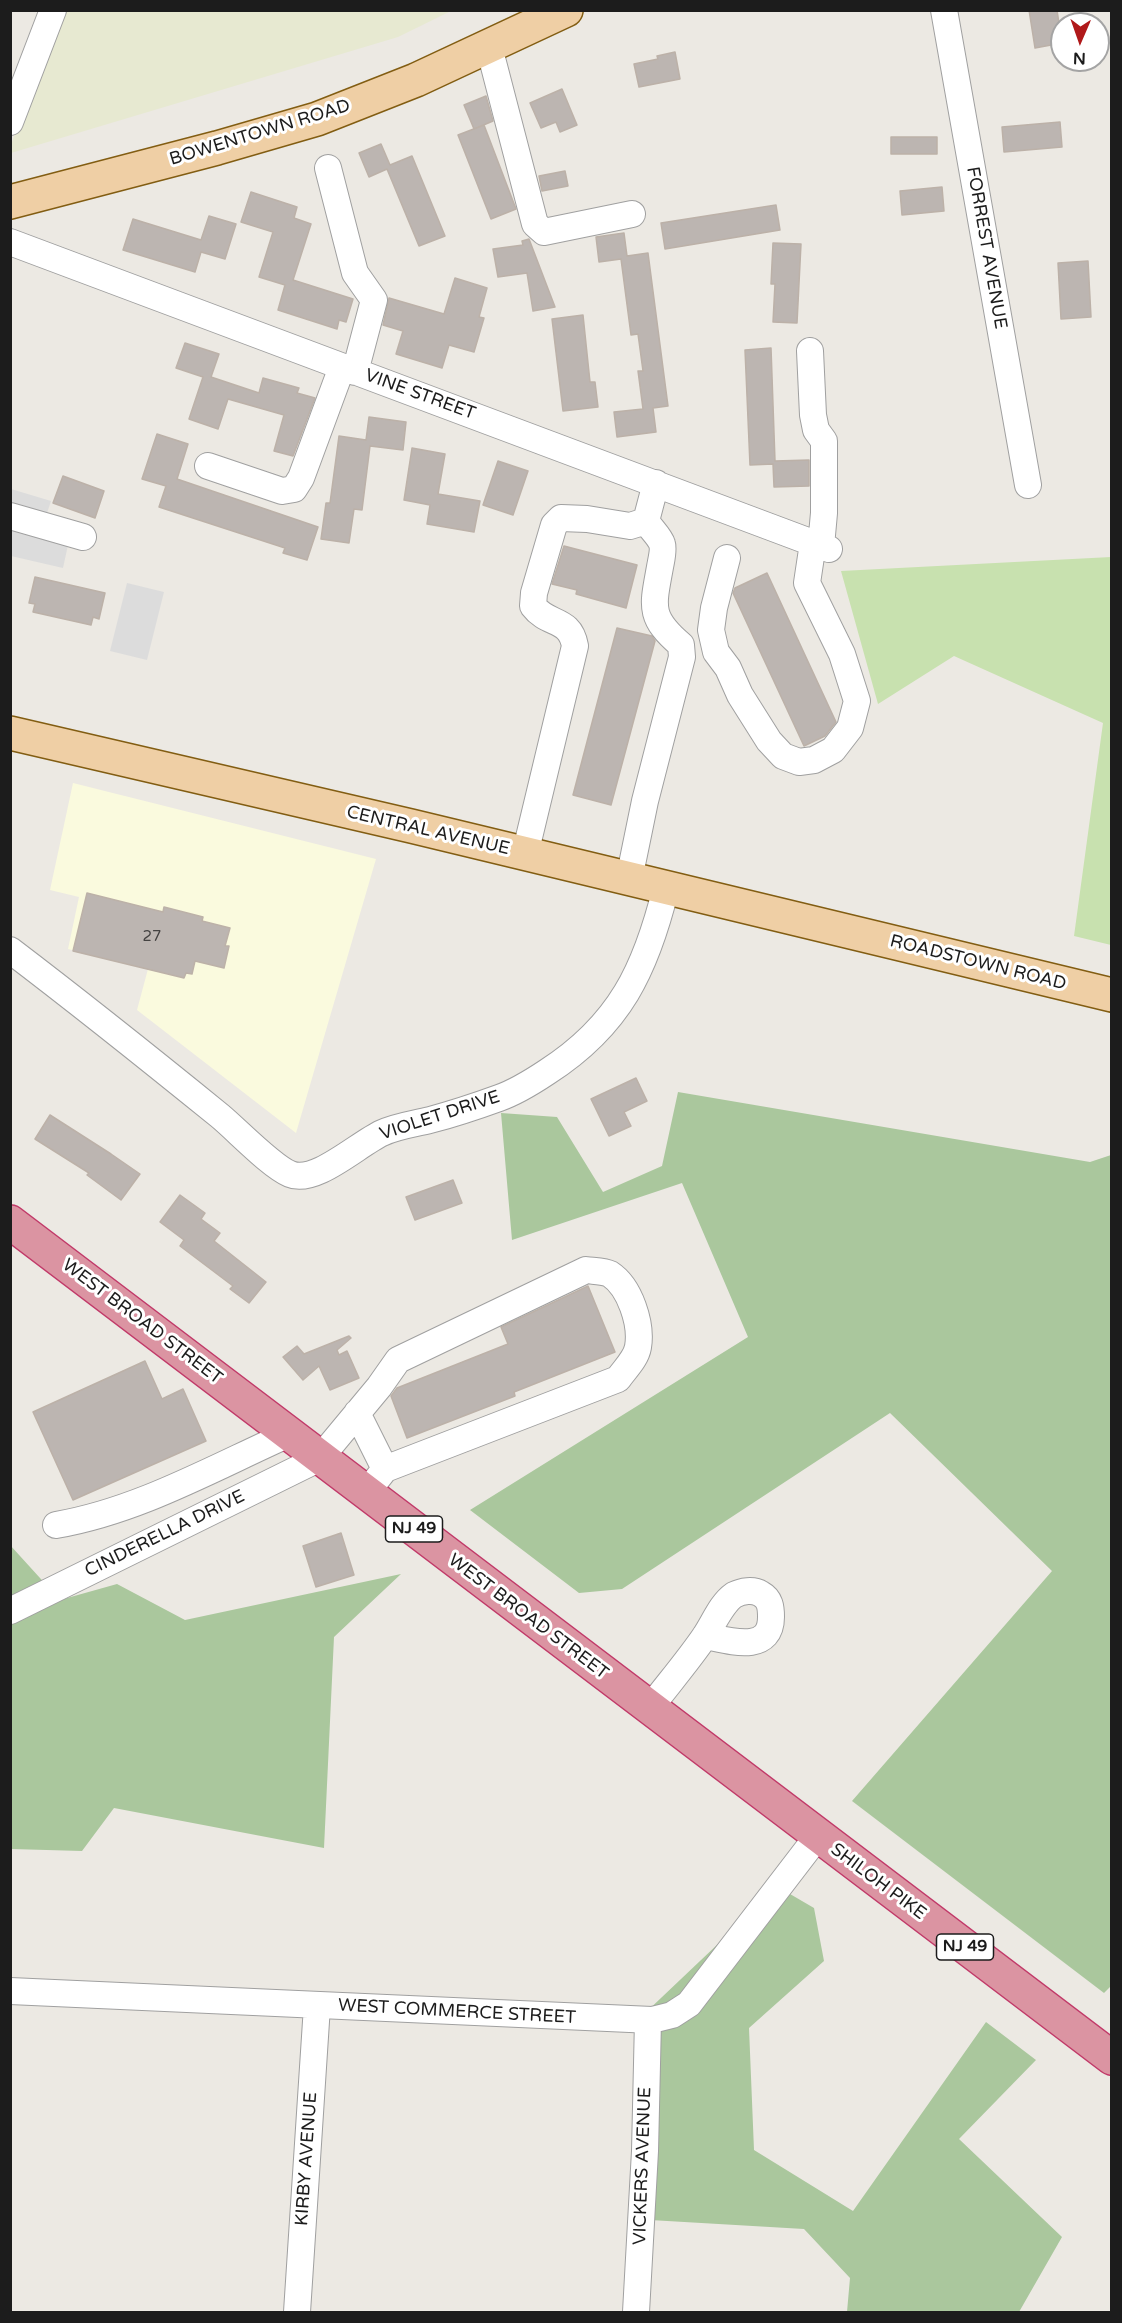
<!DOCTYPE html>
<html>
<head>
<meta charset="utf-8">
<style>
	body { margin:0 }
	#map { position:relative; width:1122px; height:2323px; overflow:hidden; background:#ece9e3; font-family:"Varela Round",sans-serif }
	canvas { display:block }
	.frame { position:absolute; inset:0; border:12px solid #1c1c1c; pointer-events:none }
	.north { position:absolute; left:1050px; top:12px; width:60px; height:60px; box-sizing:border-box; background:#fff; border:2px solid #a4a4a4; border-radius:50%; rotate:182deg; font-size:16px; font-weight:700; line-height:24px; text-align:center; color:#1c1c1c }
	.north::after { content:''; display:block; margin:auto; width:21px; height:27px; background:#b0191a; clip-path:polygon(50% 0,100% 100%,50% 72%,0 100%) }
</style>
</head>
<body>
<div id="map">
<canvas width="1122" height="2323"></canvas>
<div class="frame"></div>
<div class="north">N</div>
</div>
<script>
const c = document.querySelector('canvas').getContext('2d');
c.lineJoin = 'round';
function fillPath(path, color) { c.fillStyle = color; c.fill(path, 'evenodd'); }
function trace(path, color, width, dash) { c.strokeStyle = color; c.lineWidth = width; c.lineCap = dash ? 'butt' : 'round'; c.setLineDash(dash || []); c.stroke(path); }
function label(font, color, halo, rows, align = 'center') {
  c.font = font + ' "Varela Round",sans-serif'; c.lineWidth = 6; c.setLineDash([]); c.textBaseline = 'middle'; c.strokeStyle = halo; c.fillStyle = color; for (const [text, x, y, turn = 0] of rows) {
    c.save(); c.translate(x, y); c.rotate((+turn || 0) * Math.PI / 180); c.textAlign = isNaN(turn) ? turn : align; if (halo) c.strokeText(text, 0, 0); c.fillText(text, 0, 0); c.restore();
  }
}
fillPath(new Path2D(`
	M73,783L376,859L296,1133L137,1010L148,969L68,949L79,897L50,890Z`), '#fafade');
fillPath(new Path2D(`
	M62,11H451L398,37L11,153L10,147Z`), '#e7e9d1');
fillPath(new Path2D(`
	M1111,557H1112L1111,945L1074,936L1103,723L954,656L878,704L841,571Z`), '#c8e1af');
fillPath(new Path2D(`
	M678,1092L1090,1162L1111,1155L1112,1985L1104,1993L852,1801L1052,1571L890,1413L622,1589L579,1593L470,1510L748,1337L682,1183L512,1240L501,1113L557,1117L603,1192L662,1166Z
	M10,1545L60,1600L117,1584L185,1620L401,1574L334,1637L324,1848L114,1808L82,1851L11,1849Z
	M778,1887L814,1908L824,1961L749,2028L754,2150L853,2211L986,2022L1036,2060L959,2139L1062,2237L1019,2312H847L850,2278L804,2229L633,2219L642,2016Z`), '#aac79d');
fillPath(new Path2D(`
	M11,489L51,501L39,537L68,545L63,568L11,556Z
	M127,583L164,592L147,660L110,651Z`), '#dcdcdc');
const building = new Path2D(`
	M1029,10H1057L1062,43L1035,48Z
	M675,52L680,79L639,87L634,64L658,59L657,56Z
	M562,89L577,125L560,132L556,122L541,128L530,103Z
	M486,96L493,121L474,129L464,105Z
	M1060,122L1062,147L1004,152L1002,127Z
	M484,125L516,209L491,219L458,135Z
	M891,137H937V154H891Z
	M381,144L390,165L412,156L445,236L419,246L387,169L369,177L359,153Z
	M565,171L568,186L542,191L539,176Z
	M942,187L944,211L902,215L900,191Z
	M251,192L297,207L294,218L311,224L293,280L353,299L346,322L339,320L337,329L278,310L285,285L259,277L273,232L241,222Z
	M776,205L780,230L665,249L661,223Z
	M209,216L236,224L225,259L201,252L195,272L123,250L133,219L201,240Z
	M624,233L627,256L648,253L668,406L653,408L656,432L617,437L614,412L643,409L638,371H643L638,334L631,335L621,259L599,262L596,237Z
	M529,239L555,307L533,311L527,273L498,277L493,249L523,245L522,241Z
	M773,243L801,244L797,323L773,322L775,284H771Z
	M1088,261L1091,317L1061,319L1058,263Z
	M455,278L487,288L479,317L484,318L474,352L449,345L442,368L396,354L403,331L383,325L389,298L444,314Z
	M583,315L590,382H595L598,407L563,411L552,319Z
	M185,343L219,354L211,377L259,393L263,378L299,388L297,393L315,398L293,456L274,451L284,415L228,399L218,429L189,419L203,377L176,368Z
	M771,348L775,461L809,460V486L774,487L773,464L750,465L745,350Z
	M369,417L406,422L403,450L370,446L362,510L354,509L349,543L321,539L326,503H330L339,436L366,440Z
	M157,434L188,444L177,479L318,527L307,560L283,553L285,548L159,507L166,486L142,479Z
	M412,448L445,454L438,494L480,501L474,532L427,524L430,505L404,500Z
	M498,461L528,471L513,515L483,505Z
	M63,476L104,491L95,518L53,503Z
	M564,546L637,565L626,608L576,594L577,590L552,584Z
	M767,573L836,722L825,736L804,746L733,593L735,588Z
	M35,577L105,593L99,619L93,617L91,625L33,612L35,604L29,603Z
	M617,628L652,636L655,641L611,805L573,795Z
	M87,893L163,912L164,907L203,917L202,921L230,928L225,946H229L224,968L195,961L192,974L186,973L184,978L73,951Z
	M636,1078L647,1101L624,1112L631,1126L609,1136L591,1099Z
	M50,1115L111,1154L140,1174L121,1200L87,1175L89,1173L35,1139Z
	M453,1180L462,1203L415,1220L406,1197Z
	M180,1195L205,1213L201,1219L220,1233L214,1241L266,1282L249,1303L230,1289L233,1286L180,1246L184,1240L160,1222Z
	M588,1286L615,1352L514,1392L515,1396L407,1438L391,1396L397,1388L508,1344L501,1327Z
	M349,1336L351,1338L337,1350L339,1355L347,1351L359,1378L330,1390L319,1366L303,1380L283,1357L297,1346L304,1354Z
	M145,1361L162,1399L183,1389L206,1441L73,1500L33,1412Z
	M341,1533L354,1575L316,1587L303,1546Z`);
fillPath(building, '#bcb5b1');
trace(building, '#bcb1a8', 1.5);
const minor = new Path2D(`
	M944,10L1028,485
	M489,47L535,224L544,232L632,214
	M10,122L53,10
	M328,168L355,273L374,300L355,372
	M10,242L829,549
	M810,351L813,415L816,430L824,441V513L821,546
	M208,466L282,491L294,489L301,478L342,367
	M10,516L83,537
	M727,558L714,608L711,630L716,652L728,668L740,695L769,741L783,756L799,762L814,760L833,750L850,728L857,701L842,654L807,583L813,543
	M525,854L575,646C570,617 548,626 533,606L534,593L554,525L561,518L587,519L630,526L646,521
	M629,879L645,801L682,657L681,645C648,617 653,606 660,567C661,561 664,550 662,544C660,537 650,528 646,521L656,483
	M10,950C81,1004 151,1060 220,1116C238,1131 271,1166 290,1174C315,1185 358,1144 382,1133C397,1126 414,1124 430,1120C453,1114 477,1106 499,1098C516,1092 532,1082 547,1072C620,1025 646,969 666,888
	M357,1413L385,1469
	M56,1525C138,1511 213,1468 289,1434
	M10,1611L320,1458L379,1387L398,1360L586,1270C593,1271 604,1271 610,1274C630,1287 642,1324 638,1347C636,1359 625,1369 618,1379L385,1469L366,1493
	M649,1709C668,1684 688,1661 705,1636C714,1623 721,1604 734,1595C742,1591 753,1589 761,1594C770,1599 771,1607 771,1617C771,1655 727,1640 705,1636
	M10,1991L652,2020L672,2015L689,2004L817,1837
	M297,2312L317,2006
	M636,2312L645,2151L648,2020`);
const major = new Path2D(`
	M10,202L217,148L317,119L416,80L566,10
	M10,733L411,826L1112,995`);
const highway = new Path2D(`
	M10,1222L1112,2058`);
trace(minor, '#a0a0a0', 28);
trace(major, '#825d12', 36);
trace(highway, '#c13a69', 36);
trace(minor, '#fff', 26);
trace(major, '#efcfa5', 33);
trace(highway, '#db94a2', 33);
label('15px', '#444241', null, [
	["27",152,937]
]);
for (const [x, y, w] of [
	[414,1529,57],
	[965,1947,57]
]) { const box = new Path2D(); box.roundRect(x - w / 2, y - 13, w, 26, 4.5); c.fillStyle = '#fff'; c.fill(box); trace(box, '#1c1c1c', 1.5); }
label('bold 16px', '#1c1c1c', null, [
	["NJ 49",414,1529],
	["NJ 49",965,1947]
]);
label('18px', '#1c1c1c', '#fff', [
	["BOWENTOWN ROAD",260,133,-17],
	["FORREST AVENUE",986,248,80],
	["VINE STREET",420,395,20],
	["CENTRAL AVENUE",428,831,13],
	["ROADSTOWN ROAD",978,963,14],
	["VIOLET DRIVE",440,1116,-18],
	["WEST BROAD STREET",142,1322,37],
	["CINDERELLA DRIVE",165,1534,-26],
	["WEST BROAD STREET",528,1617,37],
	["SHILOH PIKE",878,1882,37],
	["WEST COMMERCE STREET",457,2012,3],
	["KIRBY AVENUE",307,2159,-86],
	["VICKERS AVENUE",643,2166,-88]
]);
</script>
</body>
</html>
